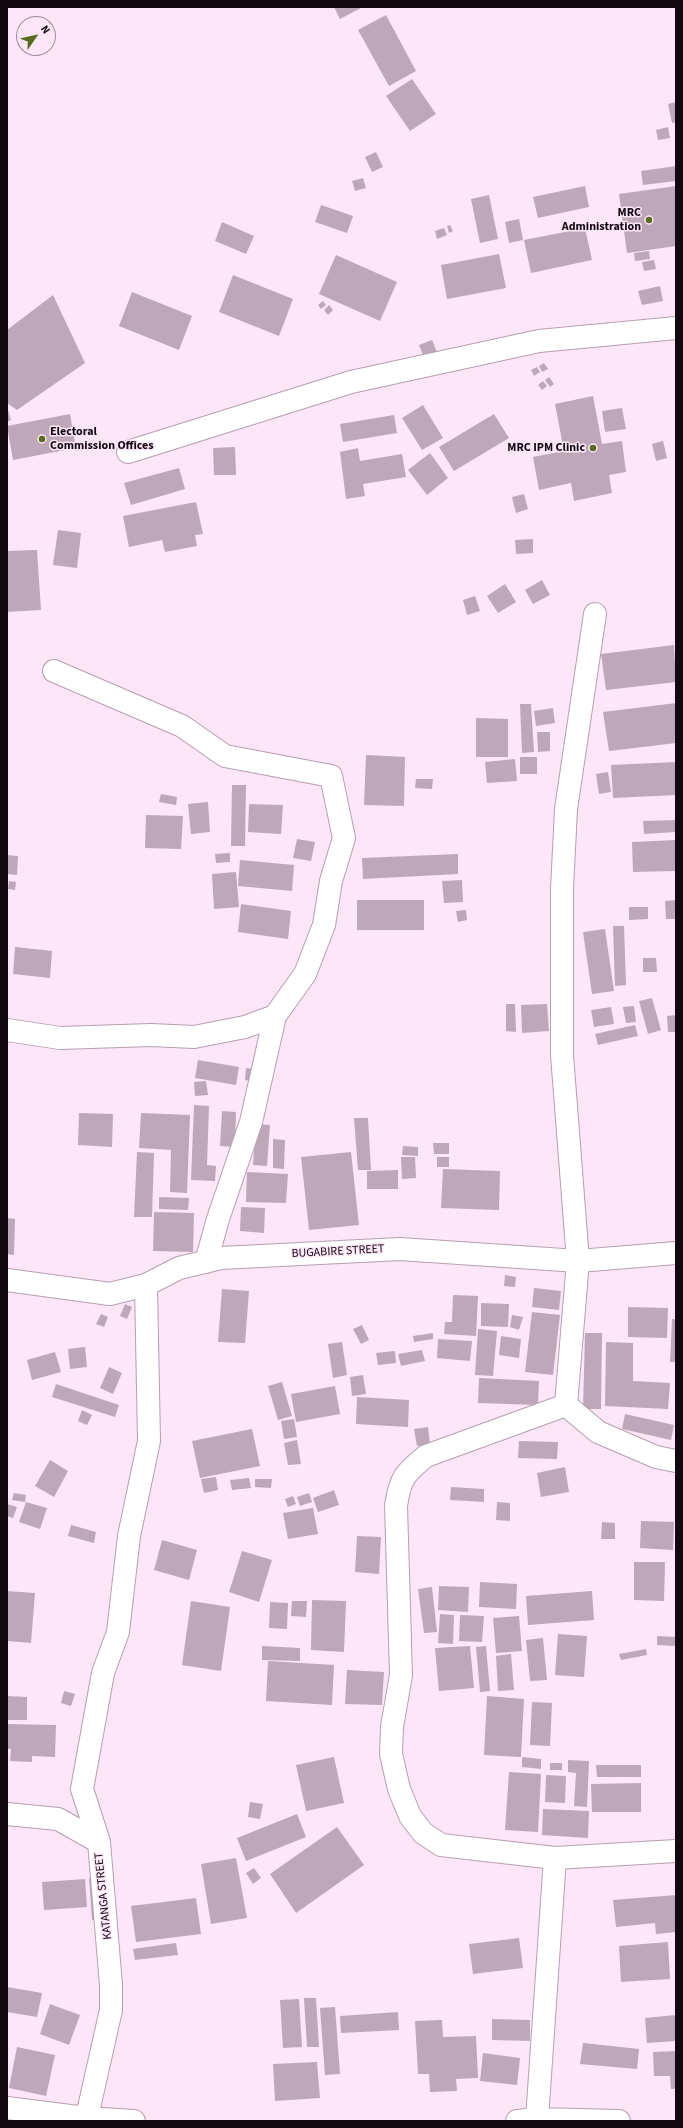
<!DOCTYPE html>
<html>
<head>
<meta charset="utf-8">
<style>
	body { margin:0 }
	#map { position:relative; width:683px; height:2128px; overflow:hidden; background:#fee6f9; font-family:"Source Sans 3",sans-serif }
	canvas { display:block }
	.frame { position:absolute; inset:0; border:8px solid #11090f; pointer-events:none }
	.north { position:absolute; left:16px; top:16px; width:40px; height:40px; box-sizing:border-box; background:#fee6f9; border:1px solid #9f8e9b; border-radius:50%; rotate:56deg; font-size:11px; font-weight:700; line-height:16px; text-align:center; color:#11090f }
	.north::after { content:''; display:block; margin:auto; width:14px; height:18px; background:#576d1d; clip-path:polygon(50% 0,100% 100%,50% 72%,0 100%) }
</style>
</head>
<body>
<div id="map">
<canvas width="683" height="2128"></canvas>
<div class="frame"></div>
<div class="north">N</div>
</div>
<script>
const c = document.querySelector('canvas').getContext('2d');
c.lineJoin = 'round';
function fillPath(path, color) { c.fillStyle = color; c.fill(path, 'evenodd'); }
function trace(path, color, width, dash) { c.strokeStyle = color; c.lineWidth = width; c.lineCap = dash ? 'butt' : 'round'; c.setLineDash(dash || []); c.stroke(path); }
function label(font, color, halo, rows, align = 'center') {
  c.font = font + ' "Source Sans 3",sans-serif'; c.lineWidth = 3; c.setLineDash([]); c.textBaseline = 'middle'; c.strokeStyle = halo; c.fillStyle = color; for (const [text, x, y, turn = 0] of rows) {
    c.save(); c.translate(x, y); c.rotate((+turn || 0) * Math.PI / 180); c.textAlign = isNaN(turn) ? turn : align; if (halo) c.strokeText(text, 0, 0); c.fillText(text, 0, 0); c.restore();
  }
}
fillPath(new Path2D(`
	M334,7H363L340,19Z
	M386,15L416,71L389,86L358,30Z
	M412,79L436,114L410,131L386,96Z
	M676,102V122L672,123L668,104Z
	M668,127L670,138L658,140L656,130Z
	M376,152L383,167L372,172L365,157Z
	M676,166V181L643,185L641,171Z
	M363,178L366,188L355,191L352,181Z
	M585,186L589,207L538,218L533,197Z
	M676,186V246L627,253L619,194Z
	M489,195L498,239L480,243L471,199Z
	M321,205L353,216L347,233L315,222Z
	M519,219L523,240L509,243L505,222Z
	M222,222L254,236L246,254L215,241Z
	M450,225L453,231L449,233L447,226Z
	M444,228L447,235L437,239L435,231Z
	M585,228L592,260L531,273L524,240Z
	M649,251L650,259L635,261L634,253Z
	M499,254L506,288L447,299L441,265Z
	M336,255L397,282L380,321L319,294Z
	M654,260L656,269L644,271L642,262Z
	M233,275L293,299L279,336L219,312Z
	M660,286L663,301L642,305L638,291Z
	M132,292L192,316L179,350L119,326Z
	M53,295L85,363L17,410L7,403V330Z
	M323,301L326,305L321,309L318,305Z
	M329,305L333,310L328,315L324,310Z
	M432,340L437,352L424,357L419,345Z
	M544,363L548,369L542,372L539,366Z
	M537,367L540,372L534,376L531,370Z
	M549,377L554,384L550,387L545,380Z
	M543,381L547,386L542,390L538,385Z
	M593,396L602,444L622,441L626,472L609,475L612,493L574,501L571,483L539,490L533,457L564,451L555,404Z
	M423,405L443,438L422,450L402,418Z
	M7,407L11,420L7,422Z
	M622,408L626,429L605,432L602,411Z
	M70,414L76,448L13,460L7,426Z
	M494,414L509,438L454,471L439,447Z
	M394,415L397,433L343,442L340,424Z
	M663,441L667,458L656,461L652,444Z
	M235,447L236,475H214L213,448Z
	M358,448L360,461L402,454L406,477L363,484L365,496L346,499L340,452Z
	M430,453L448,478L427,495L408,470Z
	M179,468L185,489L131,505L124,483Z
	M524,494L528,509L516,513L512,497Z
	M196,502L203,534L195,535L197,546L165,552L162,540L129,547L123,516Z
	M58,530L81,533L77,568L53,565Z
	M533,539V553L516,554L515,540Z
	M37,550L41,610L7,612V551Z
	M542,580L550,595L533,604L525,590Z
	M505,584L516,602L498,613L487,596Z
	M475,596L480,611L467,615L463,600Z
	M674,645L676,682L606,690L601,654Z
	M676,703V743L609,751L603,712Z
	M520,704H531L534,752L522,753Z
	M553,708L555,723L536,726L534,711Z
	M476,718L508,719V757H476Z
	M537,732H550V751L538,752Z
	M366,755L405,757L404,806L364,805Z
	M520,757H537V774H520Z
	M515,759L517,781L487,783L485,762Z
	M676,762V795L613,798L611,765Z
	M608,772L611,792L599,794L596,774Z
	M416,779H433L432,789L415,788Z
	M232,785H246L245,846H231Z
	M161,794L177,797L176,805L159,802Z
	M208,802L210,832L191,834L188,804Z
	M249,804L283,805L281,834L248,832Z
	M146,815L183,816L181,849L145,848Z
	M676,820V832L644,834L643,821Z
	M297,839L315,842L311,861L293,858Z
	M676,840V871L633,872L632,842Z
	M230,853V862L216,863L215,854Z
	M458,854V874L363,879L362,858Z
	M7,855L18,856L17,875L7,874Z
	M240,860L294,865L292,891L238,886Z
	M236,872L239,907L214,909L212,874Z
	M462,880L463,902L444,903L442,881Z
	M9,881L16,882L15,890L8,889Z
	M357,900H424V930H357Z
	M676,900V919H666L665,901Z
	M241,904L291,911L288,939L238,932Z
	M629,907H648V919L629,920Z
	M466,910L467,920L458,922L456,911Z
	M613,926H624L626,985L615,986Z
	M605,929L614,991L592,994L583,932Z
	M15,947L52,951L50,978L13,974Z
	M643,958H656L657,972H643Z
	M652,998L661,1030L648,1034L639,1001Z
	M506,1004H515L516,1032L506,1031Z
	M547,1004L549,1031L522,1033L521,1005Z
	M634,1006L636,1022L626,1023L623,1007Z
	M611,1007L614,1024L594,1027L591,1010Z
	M676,1015V1032H668L667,1016Z
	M635,1025L638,1036L598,1045L595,1034Z
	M198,1060L239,1067L236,1085L195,1078Z
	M246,1068L254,1069L252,1081L245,1080Z
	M206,1081L208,1095L195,1096L194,1082Z
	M194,1105L209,1106L207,1165L216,1166L215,1181L191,1180Z
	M222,1111L236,1112L235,1147L220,1146Z
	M79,1113L113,1114L112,1147L78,1145Z
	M141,1113L190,1115L187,1193L170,1192L171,1150L139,1148Z
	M354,1118H368L371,1170H358Z
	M256,1124L270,1125L267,1166L253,1165Z
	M273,1139L285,1140L284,1169L273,1168Z
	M433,1143H449V1154H434Z
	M403,1146L418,1147V1156L402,1155Z
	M137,1152L154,1153L152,1217H134Z
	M351,1152L359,1225L309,1230L301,1157Z
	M401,1157H415L416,1178L402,1179Z
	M437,1157H449V1167H437Z
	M443,1169L500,1171L499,1210L441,1208Z
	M398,1170V1189H367V1171Z
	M247,1172L288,1174L286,1203L246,1202Z
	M159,1197L189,1198L188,1210L159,1209Z
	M241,1207L265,1208L264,1233L240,1231Z
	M154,1212L194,1213L193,1252L153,1251Z
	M7,1218L15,1219L14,1255L7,1254Z
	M505,1275L516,1277L515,1287L504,1286Z
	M534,1288L561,1291L559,1310L532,1307Z
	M222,1289L249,1291L245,1343L218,1342Z
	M453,1295L478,1296L476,1336L444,1334L445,1322H452Z
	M481,1303L509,1304L508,1327L481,1326Z
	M125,1304L132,1307L127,1319L120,1316Z
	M628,1307L668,1308L667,1338L628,1337Z
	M532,1312L560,1315L553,1375L525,1372Z
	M101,1314L108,1317L104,1327L96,1324Z
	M512,1315L523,1317L519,1330L510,1327Z
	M672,1319H676V1362H670Z
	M362,1325L369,1340L361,1344L353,1329Z
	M478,1329L497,1331L493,1376L475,1375Z
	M433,1333V1339L414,1342L413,1336Z
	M585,1333H602L601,1409H583Z
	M501,1336L521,1339L519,1358L499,1355Z
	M438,1339L472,1341L470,1361L437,1358Z
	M342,1342L347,1375L333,1378L328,1344Z
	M606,1342L633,1343V1381L670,1383L668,1409L605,1406Z
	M85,1347L87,1367L70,1369L68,1349Z
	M422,1350L425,1361L401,1366L398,1354Z
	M395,1351L396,1363L378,1365L376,1353Z
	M55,1352L61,1372L32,1380L27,1360Z
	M109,1367L122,1373L113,1394L100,1388Z
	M363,1375L366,1394L352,1396L350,1377Z
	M479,1378L539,1381L538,1405L478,1403Z
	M282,1382L292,1416L278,1420L268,1386Z
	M56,1384L119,1405L115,1417L52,1397Z
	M335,1386L340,1414L296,1422L291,1394Z
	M357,1397L409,1400L408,1427L356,1424Z
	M82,1410L92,1415L87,1425L78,1421Z
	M625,1414L674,1425L671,1440L622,1429Z
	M294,1419L297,1437L284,1439L281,1421Z
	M428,1427L430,1444L417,1446L414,1429Z
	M252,1429L260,1466L200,1478L192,1441Z
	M297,1440L301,1464L288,1465L284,1443Z
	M519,1441L558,1442L557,1459L518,1458Z
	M50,1460L68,1471L54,1497L35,1486Z
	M565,1467L569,1492L541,1497L537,1473Z
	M216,1477L218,1490L204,1493L201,1479Z
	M249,1478L251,1488L232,1490L230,1480Z
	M255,1479H272L271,1488L255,1487Z
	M451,1487L484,1489V1502L450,1500Z
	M334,1490L339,1505L318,1512L313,1498Z
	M14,1493L26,1495L25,1502L12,1500Z
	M309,1493L312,1502L300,1506L297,1497Z
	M293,1496L296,1504L288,1507L285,1499Z
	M26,1502L47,1508L40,1529L19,1522Z
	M497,1502L510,1503V1521L496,1520Z
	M7,1504L17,1507L13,1518L7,1516Z
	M313,1508L318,1534L288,1539L283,1513Z
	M641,1521L674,1522L673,1550L640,1548Z
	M602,1522L615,1523V1539H601Z
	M71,1525L96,1532L94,1543L68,1536Z
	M357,1536L381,1537L379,1574L355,1572Z
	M162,1540L197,1550L189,1580L154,1570Z
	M242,1551L272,1560L259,1602L229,1592Z
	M634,1562H665L664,1601L634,1600Z
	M480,1582L517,1584L516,1609L479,1607Z
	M439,1586L469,1587L468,1612L438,1610Z
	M432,1587L437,1632L424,1633L418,1589Z
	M7,1591L35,1593L31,1643L7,1641Z
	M592,1591L594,1620L528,1625L526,1596Z
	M312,1600L346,1601L344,1652L311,1650Z
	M191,1601L230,1607L221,1671L182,1665Z
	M292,1601H307L306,1617L291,1616Z
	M270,1602L288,1603L287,1629L269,1628Z
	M440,1614L454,1615L453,1644L438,1643Z
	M460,1615L484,1616L482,1642L459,1641Z
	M519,1616L522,1651L496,1653L493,1618Z
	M558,1634L587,1636L584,1677L555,1675Z
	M657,1636L676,1637L675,1646L657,1645Z
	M543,1638L547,1680L530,1681L526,1640Z
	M262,1646L300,1648V1661L262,1660Z
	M470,1646L474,1688L439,1691L435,1648Z
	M486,1646L490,1691L480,1692L476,1647Z
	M646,1649L647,1655L621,1660L619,1654Z
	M511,1654L514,1690L498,1691L496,1656Z
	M268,1661L334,1665L332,1705L266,1701Z
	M347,1670L384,1672L382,1705L345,1704Z
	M64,1691L75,1694L71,1706L61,1703Z
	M7,1696L27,1697V1720H7Z
	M487,1696L524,1699L521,1757L484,1755Z
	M532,1702L552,1703L550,1746L530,1745Z
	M7,1724L56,1725L55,1757L32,1756V1762L10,1761L11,1749H7Z
	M334,1757L344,1803L306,1811L296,1765Z
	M522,1757L541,1759V1769L522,1767Z
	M568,1760L589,1761L587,1807L574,1806L576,1773L568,1772Z
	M550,1763H562V1770H550Z
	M596,1765H641V1777H597Z
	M509,1772L541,1774L538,1832L505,1830Z
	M546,1775L566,1776L565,1803L545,1802Z
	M641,1783V1812H592L591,1784Z
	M250,1802L263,1804L260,1819L248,1817Z
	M543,1809L589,1811L588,1838L542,1835Z
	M297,1814L306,1837L246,1861L237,1838Z
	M337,1827L364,1865L296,1913L270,1874Z
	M236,1858L247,1918L211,1924L201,1864Z
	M254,1868L261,1878L253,1884L246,1873Z
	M99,1877L102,1919L92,1920L89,1878Z
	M85,1879L87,1907L44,1910L42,1882Z
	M676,1895V1932L656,1934L655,1923L616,1927L613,1900Z
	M196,1898L201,1934L136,1942L131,1906Z
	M519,1938L523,1968L473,1974L469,1944Z
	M668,1942L670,1979L621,1982L619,1946Z
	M176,1943L178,1955L135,1960L133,1949Z
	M7,1987L42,1993L37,2017L7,2012Z
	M304,1998H316L319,2047H307Z
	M299,1999L302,2047L283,2048L280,2000Z
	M50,2004L80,2015L69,2045L40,2034Z
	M335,2007L340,2074L325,2075L320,2008Z
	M398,2012L399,2030L341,2033L340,2016Z
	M676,2015V2041L647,2043L645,2018Z
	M492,2019L530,2020V2041L492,2040Z
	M442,2020L443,2037L476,2036L478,2078L456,2079L457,2091L430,2092L429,2074H418L415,2021Z
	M583,2043L639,2049L637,2069L580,2064Z
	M17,2047L55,2055L46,2096L9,2088Z
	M676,2051V2089H671L670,2076H654L653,2052Z
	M483,2053L520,2058L517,2085L480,2081Z
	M317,2062L320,2098L275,2101L273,2064Z`), '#bea7b9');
const minor = new Path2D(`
	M128,452L351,382L539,341L676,328
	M595,614L566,809L562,889V1055L578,1261L566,1405L598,1432L656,1457L676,1461
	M7,1030L60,1038L151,1035L194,1037L245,1027L275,1016L305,974L324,925L331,881L344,838L331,776L225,756L182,726L54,671
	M206,1262L218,1219L251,1122L275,1016
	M7,1280L110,1294L146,1285L179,1268L221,1258L400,1249L578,1261L676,1253
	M566,1405L426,1456C405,1473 400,1478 396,1506L401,1675L392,1727L391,1754L399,1789L410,1816L423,1833L441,1845L555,1858L676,1851
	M7,1814L58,1819L99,1842
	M7,2108L86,2118L134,2121
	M537,2119L555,1858
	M86,2121L111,2010V1985L99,1842L82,1789L103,1673L118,1632L129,1536L149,1441L146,1285
	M517,2121L537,2119L619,2121`);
trace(minor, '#b59fb0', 24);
trace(minor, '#fff', 22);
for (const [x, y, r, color] of [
	[649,220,4,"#576d1d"],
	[42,439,4,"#576d1d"],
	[593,448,4,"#576d1d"]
]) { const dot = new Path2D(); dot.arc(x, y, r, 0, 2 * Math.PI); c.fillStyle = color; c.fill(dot); trace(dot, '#fee6f9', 1.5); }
label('bold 12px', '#11090f', '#fee6f9', [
	["MRC",641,213],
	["Administration",641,227],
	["Electoral",50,432,"left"],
	["Commission Offices",50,446,"left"],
	["MRC IPM Clinic",585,448]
], 'right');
label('12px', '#11090f', '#fee6f9', [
	["BUGABIRE STREET",338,1252,-3],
	["KATANGA STREET",104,1896,-96]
]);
</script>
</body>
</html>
